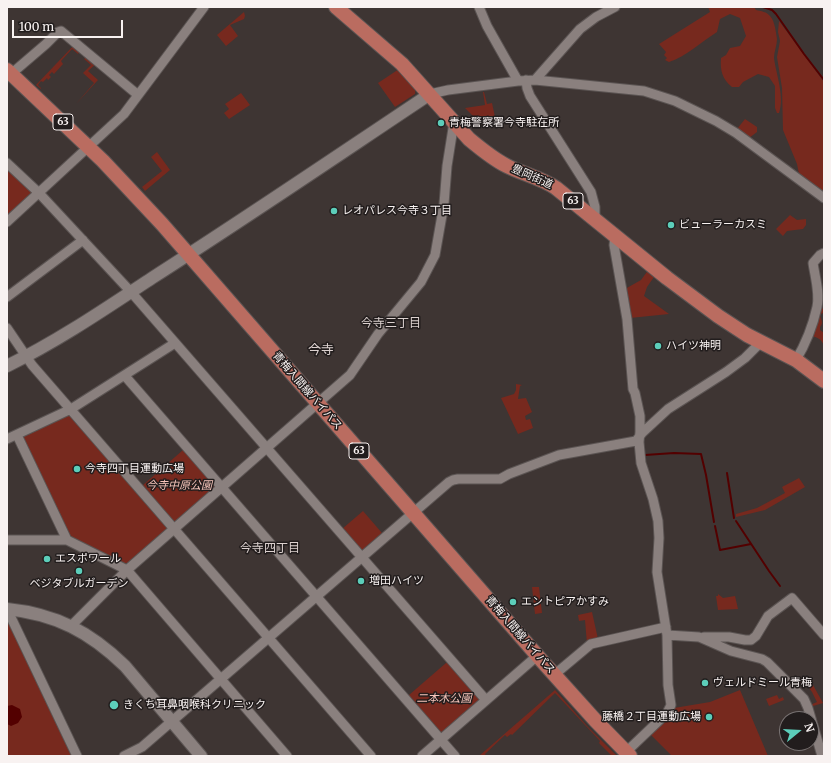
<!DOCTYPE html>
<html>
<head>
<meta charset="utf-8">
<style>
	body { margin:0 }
	#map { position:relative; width:831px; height:763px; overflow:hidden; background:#3e3533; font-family:Merriweather,serif }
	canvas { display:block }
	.frame { position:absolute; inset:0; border:8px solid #f8f2f1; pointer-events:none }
	.north { position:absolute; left:779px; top:711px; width:40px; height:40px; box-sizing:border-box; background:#221d1d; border:1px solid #787272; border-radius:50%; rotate:72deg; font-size:11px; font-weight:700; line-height:16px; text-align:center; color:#f8f2f1 }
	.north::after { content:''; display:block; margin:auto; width:14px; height:18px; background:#5cceba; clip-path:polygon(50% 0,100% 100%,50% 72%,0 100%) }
	.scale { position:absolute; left:12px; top:20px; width:111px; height:18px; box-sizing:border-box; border:2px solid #f8f2f1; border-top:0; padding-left:5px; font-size:12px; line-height:14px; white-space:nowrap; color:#f8f2f1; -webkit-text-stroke:3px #221d1d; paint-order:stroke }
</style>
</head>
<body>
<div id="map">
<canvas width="831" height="763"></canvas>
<div class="frame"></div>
<div class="north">N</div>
<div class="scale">100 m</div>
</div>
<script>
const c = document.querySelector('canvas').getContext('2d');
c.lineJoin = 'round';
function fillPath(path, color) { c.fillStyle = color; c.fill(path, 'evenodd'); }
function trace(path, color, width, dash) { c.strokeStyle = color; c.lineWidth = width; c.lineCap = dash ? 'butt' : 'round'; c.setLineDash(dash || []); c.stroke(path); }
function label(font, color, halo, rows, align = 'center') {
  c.font = font + ' Merriweather,"Noto Sans JP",serif'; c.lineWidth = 3; c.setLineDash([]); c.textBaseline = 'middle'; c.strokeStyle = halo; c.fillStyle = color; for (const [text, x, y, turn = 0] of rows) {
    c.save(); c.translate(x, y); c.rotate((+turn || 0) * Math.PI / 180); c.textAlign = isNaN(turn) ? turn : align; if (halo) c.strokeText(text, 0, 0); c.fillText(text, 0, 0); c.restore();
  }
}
fillPath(new Path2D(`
	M708,7H754L756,10C761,11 767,12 770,16C775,21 776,33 777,39C777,45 774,52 774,58C776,74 785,97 779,113H777L775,108V86L769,77L758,74L743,82L739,87H732C722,79 720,70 721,58L726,55L730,48L740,46L746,36L740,18L730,14L720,19L717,32C701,42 687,56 669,62L665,60L667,58L664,55L666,52L659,44L710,12Z
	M244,12L245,16L244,19L230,25L238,36L226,46L217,35Z
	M779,21L824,82V193L799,174L797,164L783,130L782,88L777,57L780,41L778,32Z
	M75,44L81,50L78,54L72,49L61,61L63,64L54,74L52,72L49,75L51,77L48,80L47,78L43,82L41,81L38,85L41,88V89L36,85Z
	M88,55L97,63L88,71L98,80L76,104L94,83L83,73L91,65L84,59Z
	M399,69L416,85L415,94L395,107L378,83Z
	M483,92H484L487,104L492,103L495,117L486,119L481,124L465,108L485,105Z
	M241,93L250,105L229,119L224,113L229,109L225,104Z
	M745,119L757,127V132L749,138L737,129Z
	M157,152L170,170L145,191L142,187L162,171L151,157Z
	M7,167L32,191V194L7,218Z
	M790,215L797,220L806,219V225L803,229L787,231L783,236L776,229Z
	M649,269L656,274L647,287L644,296L669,314L630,318L625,289L641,280Z
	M824,308V312L820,315C821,321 824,322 820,327V330L824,333V346C821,338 817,337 809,336L818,310Z
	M516,384L522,385L520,386L518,399L526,398L532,412L525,416L526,420L530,419L533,428L518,434L501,398L514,394L516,390Z
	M68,414L72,415L167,526V529L128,563H124L71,537L23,438L24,435Z
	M183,450L186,451L215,484V487L176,522L172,521L144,488L143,485Z
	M799,478L805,487L765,510L736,517V514L757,508L785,493L782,487Z
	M363,511L382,533L364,549L360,550L342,529Z
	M532,587H539L542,613L535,614Z
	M718,594L723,598L735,596L738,609L718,610L716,596H718Z
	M592,612L598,639L587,644L585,620L579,621L578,615Z
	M7,618L73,756H7Z
	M446,663H449L479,698V701L443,733H439L409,698V695Z
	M806,677L813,685L823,703L810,707V705L817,702L812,692L804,681L797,687L795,686Z
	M555,690L587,726L617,756H612L599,743L600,741L555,693L512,735L511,734L507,737L505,735L485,754L486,756H479Z
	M740,690L768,756H672L650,734L674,708L710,702Z
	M777,695L779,699L783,697L784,700L769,706L766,699Z`), '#77291e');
fillPath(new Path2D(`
	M12,705L20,709L22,717L18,723L11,726L7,724V706Z`), '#530000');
trace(new Path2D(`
	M763,7L772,10L776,14L804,54L824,80
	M645,455L674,453L701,454L706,475L714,522
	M727,473L734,518
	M736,521L769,571L780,586
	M715,526L720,550L751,544`), '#530000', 2);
const street = new Path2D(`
	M479,7L487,26L518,81
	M11,74L46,44L58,32L61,31L138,95
	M526,80L527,88L530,96L591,192L595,207V219
	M535,80L580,29L596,17L615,7
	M430,94L448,90L518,81L535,80L644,91L675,101L716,121L736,133L824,198
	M7,163L39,193L131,292L486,700
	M7,222L124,114L204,7
	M615,236L614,245L627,319L633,389L635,393L640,416V432L639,442L641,463L653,499L658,521L659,538L657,572L667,635L668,685L671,705L667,713L626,752
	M7,297L83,240
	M7,328L32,365L371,756
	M796,360C805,345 813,325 817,307C820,293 815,277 813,263L820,255L824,253
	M125,376L455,756
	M17,435L67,540
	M7,439L71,409L175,343
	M7,540H67L127,570L287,756
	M7,609L77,756
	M71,626L127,570L350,375L378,334L421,282L435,255L444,204L447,166L454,122
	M667,635L699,637L731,651L762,659L767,662L804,699L808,708L822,756
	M704,637H729L745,640H751L756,636L768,616L792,598L824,635
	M554,675L591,644L666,627
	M124,756L142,747L449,482L453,480L458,479H500L509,474L559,455L636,441L642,433L668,409L726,372L745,358L761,342
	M422,756L537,656`);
const secondary = new Path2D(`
	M7,366C58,341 105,309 152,278C246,218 337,156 430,94
	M7,609C56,614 90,632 125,666L201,756`);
const primary = new Path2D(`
	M336,7L402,64L469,139C481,149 493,159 507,166C523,174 541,178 556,188L667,278L718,316L747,335L796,360L824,381
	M7,70L103,161L162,224L542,661L595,720L630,756`);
trace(street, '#5b5453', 11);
trace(secondary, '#5b5453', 14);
trace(primary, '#5b5453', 16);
trace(street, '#8a807e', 9);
trace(secondary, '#8a807e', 12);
trace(primary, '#ba6c60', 14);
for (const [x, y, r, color] of [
	[441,123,4,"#5cceba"],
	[334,211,4,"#5cceba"],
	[671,225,4,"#5cceba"],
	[658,346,4,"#5cceba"],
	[77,469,4,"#5cceba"],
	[47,559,4,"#5cceba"],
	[79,571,4,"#5cceba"],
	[361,581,4,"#5cceba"],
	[513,602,4,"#5cceba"],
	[705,683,4,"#5cceba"],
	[114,705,5,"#5cceba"],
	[709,717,4,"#5cceba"]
]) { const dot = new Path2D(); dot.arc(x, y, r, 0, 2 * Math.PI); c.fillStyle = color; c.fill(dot); trace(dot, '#221d1d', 1.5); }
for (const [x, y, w] of [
	[63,122,20],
	[573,201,20],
	[359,451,20]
]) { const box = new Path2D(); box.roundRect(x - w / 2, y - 8, w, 16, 3); c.fillStyle = '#221d1d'; c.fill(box); trace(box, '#f8f2f1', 1); }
label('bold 10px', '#f8f2f1', null, [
	["63",63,122],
	["63",573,201],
	["63",359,451]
]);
label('11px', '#f8f2f1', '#221d1d', [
	["青梅警察署今寺駐在所",449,123],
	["レオパレス今寺３丁目",342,211],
	["ビューラーカスミ",679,225],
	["ハイツ神明",666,346],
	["今寺四丁目運動広場",85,469],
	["エスポワール",55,559],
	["増田ハイツ",369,581],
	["ベジタブルガーデン",79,584,"center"],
	["エントピアかすみ",521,602],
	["ヴェルドミール青梅",713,683],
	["きくち耳鼻咽喉科クリニック",123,705],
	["藤橋２丁目運動広場",701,717,"right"]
], 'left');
label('11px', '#f8f2f1', '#221d1d', [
	["豊岡街道",532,177,24],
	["青梅入間線バイパス",307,391,49],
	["青梅入間線バイパス",520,635,49]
]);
label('italic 11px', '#f6c4ba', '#221d1d', [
	["今寺中原公園",179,486],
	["二本木公園",444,699]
]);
label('12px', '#dcd1cf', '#221d1d', [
	["今寺三丁目",391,324],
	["今寺四丁目",270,549]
]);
label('13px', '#dcd1cf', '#221d1d', [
	["今寺",321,350]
]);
</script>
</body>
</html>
